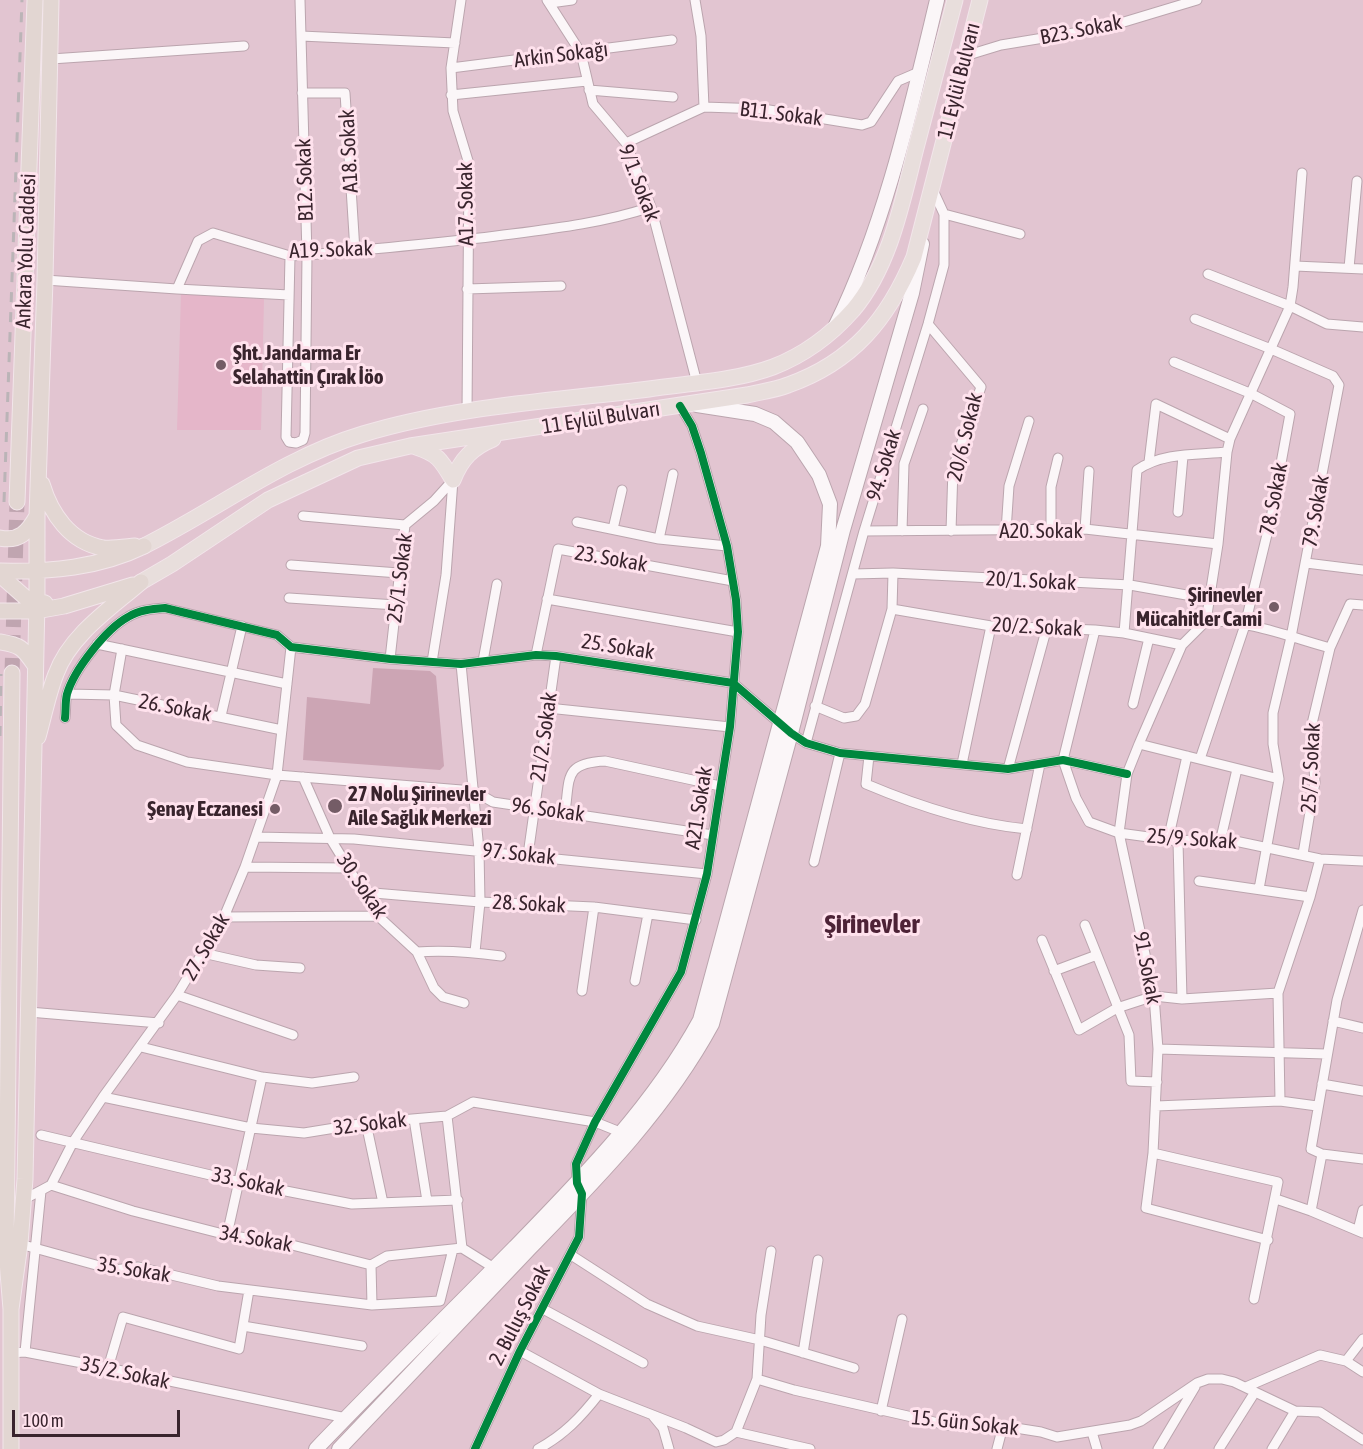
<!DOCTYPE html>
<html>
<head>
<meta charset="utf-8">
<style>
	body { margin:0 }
	#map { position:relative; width:1363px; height:1449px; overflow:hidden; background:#e2c5d1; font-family:"Asap Condensed",sans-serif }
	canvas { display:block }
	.scale { position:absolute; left:12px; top:1410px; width:168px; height:27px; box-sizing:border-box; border:3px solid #39242d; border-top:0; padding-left:8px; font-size:18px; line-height:21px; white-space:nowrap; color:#39242d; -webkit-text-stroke:4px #ffe2ed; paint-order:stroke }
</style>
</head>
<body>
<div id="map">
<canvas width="1363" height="1449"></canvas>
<div class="scale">100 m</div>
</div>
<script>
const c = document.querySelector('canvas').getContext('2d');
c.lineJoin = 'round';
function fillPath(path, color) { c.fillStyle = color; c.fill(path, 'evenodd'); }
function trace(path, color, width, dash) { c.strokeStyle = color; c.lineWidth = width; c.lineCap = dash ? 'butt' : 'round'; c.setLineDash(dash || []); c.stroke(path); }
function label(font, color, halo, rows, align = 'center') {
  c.font = font + ' "Asap Condensed",sans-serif'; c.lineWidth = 6; c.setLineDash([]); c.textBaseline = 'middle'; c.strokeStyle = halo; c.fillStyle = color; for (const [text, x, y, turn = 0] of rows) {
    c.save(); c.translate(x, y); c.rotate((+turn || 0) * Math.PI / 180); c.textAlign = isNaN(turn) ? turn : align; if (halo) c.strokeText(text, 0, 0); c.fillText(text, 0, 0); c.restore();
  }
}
fillPath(new Path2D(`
	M181,294L264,299L261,430H177Z`), '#e5b6c9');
fillPath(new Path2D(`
	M373,668L430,671L436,676L444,766L440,770L303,760L307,697L370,704Z`), '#cca5b4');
trace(new Path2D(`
	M12,673L17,502`), '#c0a5b0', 15, [15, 8]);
const minor = new Path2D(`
	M461,0L451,68L453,111L469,164L467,412
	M547,0L581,53L593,104L626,143L651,207L697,383
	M695,0L701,36L704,107
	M550,3L572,0
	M301,36L455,43
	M965,56L1001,45L1104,28L1197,0
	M51,59L244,46
	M451,68L672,40
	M589,90L673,97
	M302,93H345L355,251
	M451,95L587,81
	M626,143L704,107L763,109L862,125L871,122L898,81L919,72
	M944,214L1020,234
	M290,256L286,437L289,442L296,443L303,440L305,433L307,255L300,0
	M1295,266L1363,269
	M1349,268L1357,181
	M1208,274L1290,306L1327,324L1363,327
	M45,280L177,289L198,241L213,233L290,256L307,255C375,249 444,243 512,234C559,228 606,222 651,207
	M177,289L289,295
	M467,289L561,286
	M1195,319L1271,349L1333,376L1339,385L1291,637L1273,713V744L1279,779L1259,889
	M928,324L981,387L953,468L951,531
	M1174,362L1252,394L1290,414L1271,518L1245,625L1200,759
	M1149,462L1156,404L1230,439
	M1178,512L1183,456
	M303,516L405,525
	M577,522L659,539L727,546
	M613,529L622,490
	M1085,529L1089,471
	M1051,530V487L1058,458
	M864,531L1085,529L1218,544
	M902,531L904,464L923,409
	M1006,531L1009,486L1029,421
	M659,539L673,474
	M1306,563L1363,570
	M291,565L399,573
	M853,574L893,573L1130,585L1209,599
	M289,598L396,605
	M547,599L738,632
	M892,609L991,626L1095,630L1124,633L1182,645
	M1206,621L1182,645L1139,744L1127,774L1119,833L1154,996L1158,1049L1153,1153L1146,1208L1268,1240
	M1206,621L1218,544L1227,452L1230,439L1290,306L1293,287L1302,173
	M1206,621C1248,620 1290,637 1330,648L1350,604L1363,605
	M1124,633L1137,470C1163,452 1197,455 1227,452
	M97,644L287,684
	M122,649L114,695L116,725L137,745L187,762L277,775L474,791L493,802L713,835
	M536,655L558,549L733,581
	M390,659L405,525L434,501L453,480
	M483,661L497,584
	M432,662L446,575L453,480
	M461,664L479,850L480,902L475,952
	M68,694L114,695L282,730
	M1133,704L1149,638
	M815,706L844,718L856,716L865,704L892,609L893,573
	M548,708L730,727
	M221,716L242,626
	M65,718C66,710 65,702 67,694C74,670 106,629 128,617C139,610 152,609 165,608L277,635L291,647L390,659L461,664L536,655L556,656L733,683L791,733L806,743L840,753L1008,769L1063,760L1127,774
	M806,743L864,531L928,324L944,265V214L932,188
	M1139,744L1279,779
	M869,756L866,784C918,806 972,824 1027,829
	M1063,760L1076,798L1089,822L1119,833L1178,841L1221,838L1320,859L1363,861
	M1063,760L1095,630
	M962,764L991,626
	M1008,769L1047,627
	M303,777L330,838L378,916L417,952L434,988L443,997L464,1003
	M565,812C570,777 564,763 605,761L720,786
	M256,837L354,839L707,874
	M1221,838L1237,769
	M1168,840L1187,756
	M1178,841L1182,999
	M1303,854L1315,782L1311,728L1330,648
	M528,855L556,656
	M814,862L840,753
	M245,867L347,868
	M1017,875L1040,764
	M1199,881L1310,897
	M362,892L480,902L594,907L696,920
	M224,917L378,916
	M1085,925L1129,1035L1131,1081L1157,1082
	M1042,940L1079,1030L1117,1008L1154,996L1182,999L1278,993
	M417,952C445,950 472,952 501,956
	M203,953L256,965L300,968
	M1054,971L1097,955
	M635,981L648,914
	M582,991L594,907
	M177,995L293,1035
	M29,1012L159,1023
	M1333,1021L1363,1028
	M141,1047L262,1077L312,1083L354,1077
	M1158,1049L1326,1054
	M1322,1084L1363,1091
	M103,1097L251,1128L304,1133L366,1123L447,1116L473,1102L595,1122L625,1134
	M1280,1101L1278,993L1310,897L1320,859
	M1156,1106L1280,1101L1317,1106
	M447,1116L462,1248L494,1268
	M414,1119L427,1201
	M366,1123L383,1203
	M41,1135L240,1182L352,1204L458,1200
	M1153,1153L1278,1182L1254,1299
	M1322,1154L1363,1159
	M51,1185L133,1211L227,1235L292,1245L371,1265L387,1256L462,1248
	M1276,1199L1311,1211L1363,1233
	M23,1200L51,1185L73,1142L103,1097L177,995L224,917L245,867L277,775L291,647
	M1311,1211L1322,1154L1311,1149L1337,1000L1363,910
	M1358,1230L1363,1210
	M227,1235L262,1077
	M20,1244L114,1270L138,1267L218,1286L372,1305L371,1265
	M571,1255L647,1304L697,1326L760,1340L854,1368
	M372,1305L440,1301L453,1249
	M543,1309L643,1363
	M243,1326L362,1346
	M520,1351L599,1394L686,1428L716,1442L724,1440L736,1432L810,1449
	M25,1352L41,1191
	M10,1353L25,1352L108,1368L346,1418
	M803,1353L818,1260
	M1346,1361L1363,1372
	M108,1368L123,1317L239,1349L249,1290
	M757,1379L794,1390L947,1425L1003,1426L1041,1432L1057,1437L1130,1425L1141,1421L1197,1383L1208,1379H1222L1234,1382L1295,1411L1320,1412L1363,1440
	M1246,1387L1320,1355L1346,1361L1363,1339
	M881,1411L902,1319
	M653,1416L663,1428L669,1449
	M736,1432L757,1379L761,1315L771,1251
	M1092,1432L1097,1449
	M475,1449L520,1351L579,1237L582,1194L577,1183L576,1164L595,1122L681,972L707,874L730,727L738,632L736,600L727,546L701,453L692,426L680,406
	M538,1449C564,1435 581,1417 599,1394
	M997,1449L1003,1426
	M1158,1449L1195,1387
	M1219,1449L1255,1392
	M1272,1449L1295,1411`);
const secondary = new Path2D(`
	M836,325C885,225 911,108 937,0
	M316,1449C381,1381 448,1315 514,1248C582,1178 653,1106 700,1020L828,546L830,504L819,475L797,442L774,422L755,414L697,405
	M339,1449C403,1382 467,1315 531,1247C598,1178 666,1109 712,1024L791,733L843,530L912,293L922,244`);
const primary = new Path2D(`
	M416,447C438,454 441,460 453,480
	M453,480C461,459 473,447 493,439
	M144,546C218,509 283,458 363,434C455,406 554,401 649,389C690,383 735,381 773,367C804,355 831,335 853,310C890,266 902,203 916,148C929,99 942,49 955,0
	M141,582L172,564L268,500L358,458L410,446L747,395C760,392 775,390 788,385C853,362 888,319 914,257L980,0`);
const trunk = new Path2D(`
	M42,484C51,514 70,542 103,548C113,549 125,547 135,546
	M17,502L35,0
	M0,538C19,542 28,532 37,516
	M0,571C50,572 99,568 144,546
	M0,575L26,598L45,603
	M0,611H36L64,606L133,585
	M0,642C20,645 23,648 34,664
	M38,737C44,716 48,694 56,674C70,635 111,608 141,582
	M11,1309L20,1244L25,1179L37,600V516L45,280L51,0
	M11,1449V1309L6,1249L12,673`);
trace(minor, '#bba5ae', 11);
trace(secondary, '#bba5ae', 16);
trace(primary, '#f2e5ea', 17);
trace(trunk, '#f2e5ea', 17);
trace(minor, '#fbf6f8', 9);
trace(secondary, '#fbf6f8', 14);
trace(primary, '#e8dedc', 15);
trace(trunk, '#e2d6d2', 15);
trace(new Path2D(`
	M4,502L22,0
	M0,736L1,674`), '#bbb4b7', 3, [10, 10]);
trace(new Path2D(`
	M65,718C66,710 65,702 67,694C74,670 106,629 128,617C139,610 152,609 165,608L277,635L291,647L390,659L461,664L536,655L556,656L733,683L791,733L806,743L840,753L1008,769L1063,760L1127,774
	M475,1449L520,1351L579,1237L582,1194L577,1183L576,1164L595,1122L681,972L707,874L730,727L738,632L736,600L727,546L701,453L692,426L680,406`), '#00873e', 8);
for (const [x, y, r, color] of [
	[221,365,6,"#745c66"],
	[1274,607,6,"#745c66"],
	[335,806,8,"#745c66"],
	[275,809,6,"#745c66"]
]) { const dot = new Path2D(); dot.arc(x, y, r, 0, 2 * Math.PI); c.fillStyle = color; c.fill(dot); trace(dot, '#ffe2ed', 2); }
label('21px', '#39242d', '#ffe2ed', [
	["B23. Sokak",1081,30,-11],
	["Arkin Sokağı",561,55,-7],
	["11 Eylül Bulvarı",959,81,-76],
	["B11. Sokak",781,114,7],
	["A18. Sokak",349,151,-93],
	["B12. Sokak",305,180,-92],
	["9/1. Sokak",639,183,69],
	["A17. Sokak",466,204,-91],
	["A19. Sokak",331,250,-2],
	["Ankara Yolu Caddesi",26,251,-88],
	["11 Eylül Bulvarı",601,418,-9],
	["20/6. Sokak",965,437,-76],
	["94. Sokak",884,465,-73],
	["78. Sokak",1274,499,-79],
	["79. Sokak",1316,511,-80],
	["A20. Sokak",1041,531],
	["23. Sokak",611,559,10],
	["25/1. Sokak",400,578,-83],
	["20/1. Sokak",1031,581,3],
	["20/2. Sokak",1037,627,3],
	["25. Sokak",618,647,9],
	["26. Sokak",175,708,11],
	["21/2. Sokak",544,737,-82],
	["25/7. Sokak",1311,768,-87],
	["A21. Sokak",699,808,-81],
	["96. Sokak",548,810,8],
	["25/9. Sokak",1192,839,4],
	["97. Sokak",519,854,6],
	["30. Sokak",362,886,56],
	["28. Sokak",529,904,3],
	["27. Sokak",206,947,-60],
	["91. Sokak",1147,968,79],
	["32. Sokak",370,1124,-7],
	["33. Sokak",248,1182,12],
	["34. Sokak",256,1239,10],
	["35. Sokak",134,1270,9],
	["2. Buluş Sokak",520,1315,-63],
	["35/2. Sokak",125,1373,12],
	["15. Gün Sokak",965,1423,6]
]);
label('bold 21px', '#39242d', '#ffe2ed', [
	["Şht. Jandarma Er",233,353],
	["Selahattin Çırak İöo",233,377],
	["Şirinevler",1262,595,"right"],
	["Mücahitler Cami",1262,619,"right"],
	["27 Nolu Şirinevler",348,794],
	["Aile Sağlık Merkezi",348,818],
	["Şenay Eczanesi",263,809,"right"]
], 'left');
label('bold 27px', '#4d2236', '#ffe2ed', [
	["Şirinevler",872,924]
]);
</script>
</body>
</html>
